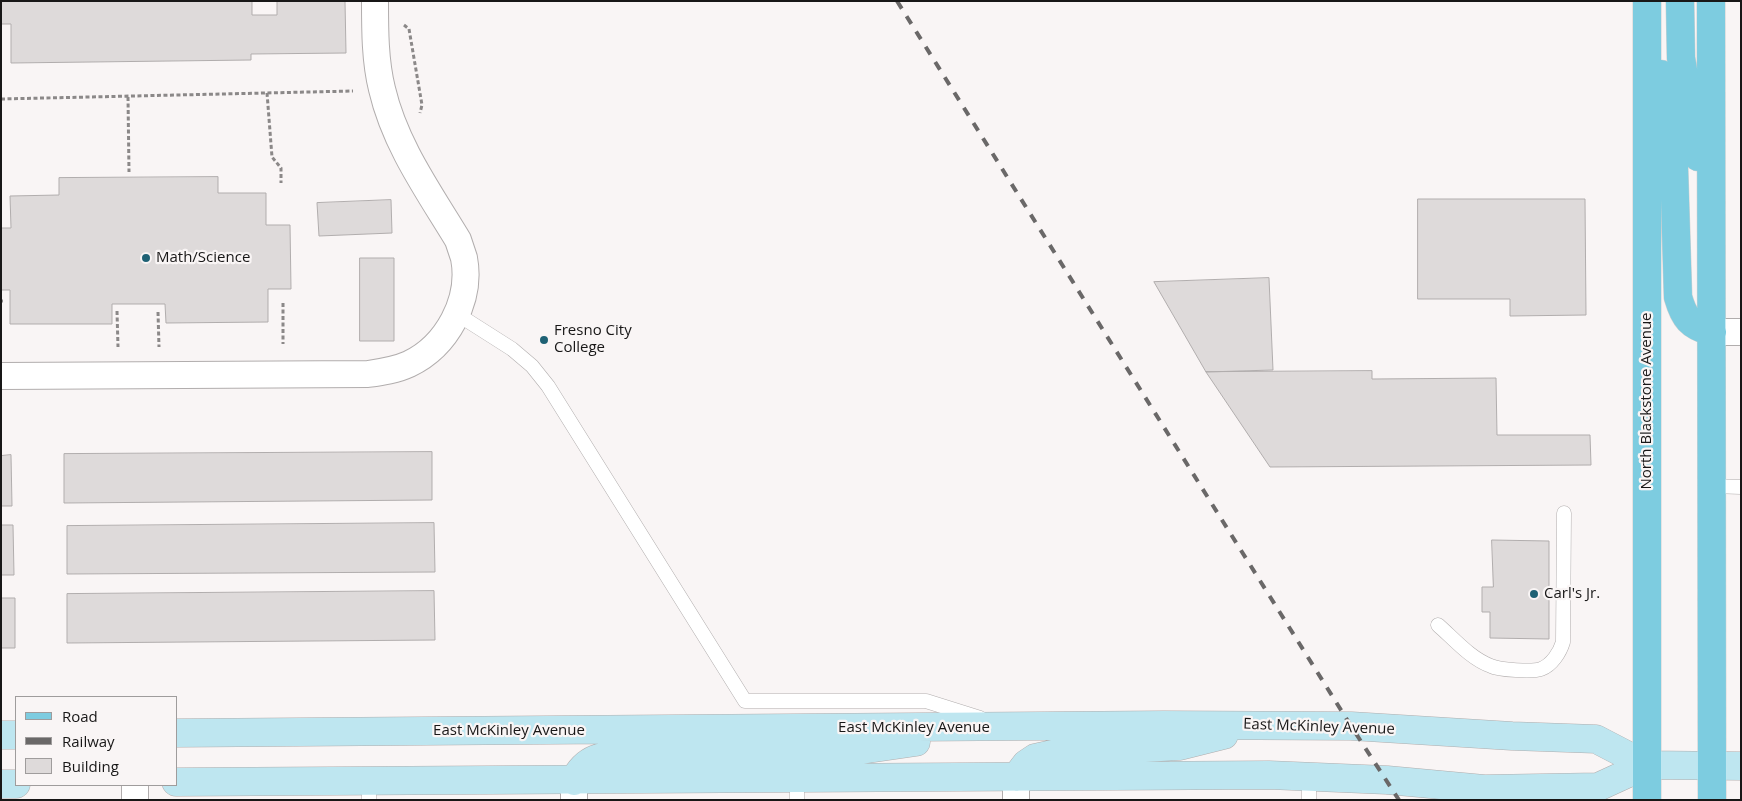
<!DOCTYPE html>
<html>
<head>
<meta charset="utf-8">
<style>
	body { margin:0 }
	#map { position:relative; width:1742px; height:801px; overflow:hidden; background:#f9f5f5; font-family:"Open Sans",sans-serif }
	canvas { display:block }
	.frame { position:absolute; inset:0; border:2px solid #181717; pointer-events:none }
	.legend { position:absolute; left:15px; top:696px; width:162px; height:90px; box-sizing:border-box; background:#f9f5f5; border:1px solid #9f9c9c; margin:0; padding:6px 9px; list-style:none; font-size:15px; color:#181717 }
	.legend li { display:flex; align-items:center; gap:10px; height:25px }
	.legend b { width:25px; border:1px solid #9f9c9c }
</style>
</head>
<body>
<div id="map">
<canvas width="1742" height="801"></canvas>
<div class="frame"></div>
<ul class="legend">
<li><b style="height:6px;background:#7dcce0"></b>Road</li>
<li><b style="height:6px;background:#6a6868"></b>Railway</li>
<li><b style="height:14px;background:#dedada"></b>Building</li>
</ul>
</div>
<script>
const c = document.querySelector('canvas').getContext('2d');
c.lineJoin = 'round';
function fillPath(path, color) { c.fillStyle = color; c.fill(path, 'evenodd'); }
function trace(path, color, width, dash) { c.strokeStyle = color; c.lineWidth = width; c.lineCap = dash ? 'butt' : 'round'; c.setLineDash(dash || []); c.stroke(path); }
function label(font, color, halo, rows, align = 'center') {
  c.font = font + ' "Open Sans",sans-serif'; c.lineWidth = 4.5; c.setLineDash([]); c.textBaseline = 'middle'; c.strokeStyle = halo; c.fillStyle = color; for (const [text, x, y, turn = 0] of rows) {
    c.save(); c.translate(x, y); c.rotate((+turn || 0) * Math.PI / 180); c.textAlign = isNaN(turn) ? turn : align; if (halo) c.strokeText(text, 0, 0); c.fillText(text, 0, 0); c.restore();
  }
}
const building = new Path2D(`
	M1,1H252V15H277V1H345L346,53L251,54V60L11,63V24H1Z
	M218,177V193H266V225H290L291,289H268V322L166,323L165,304H112V324H10V290H1V228H11L10,196L59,195V178Z
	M1418,199H1585L1586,315L1510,316V299H1418Z
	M391,200L392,233L319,236L317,203Z
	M360,258H394V341H360Z
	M1269,278L1273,370L1206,372L1154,282Z
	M1372,371V379L1496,378L1497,435H1590L1591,465L1270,467L1206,372Z
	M432,452V500L64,503V454Z
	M11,455L12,506H1V456Z
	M434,523L435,572L67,574V526Z
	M1,525H13L14,575H1Z
	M1492,540L1549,541V639L1490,638V612H1482V587H1493Z
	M434,591L435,640L67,643V594Z
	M1,598H15V648H1Z`);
fillPath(building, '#dedada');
trace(building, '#b1adad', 1);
const service = new Path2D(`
	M457,314L512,349L532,366L548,386L745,701H926L980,718
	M1712,486L1741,487
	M1438,625C1454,639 1471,659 1491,666C1499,670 1533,672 1541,669C1552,665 1560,652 1563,642L1564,513
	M1309,776V800
	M797,778V800
	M369,800V782`);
const minor = new Path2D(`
	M1712,332H1741
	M1,376L368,374C382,372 396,370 409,364C447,346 472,300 464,258C462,252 460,246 458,240C429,192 395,145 382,89C375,61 375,30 375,1
	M1016,777V800
	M574,781V800
	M135,785V800`);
const secondary = new Path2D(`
	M176,733L1164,725L1351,726L1512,736L1596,739L1646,765L1741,766
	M1,735H16
	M1016,777L1026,764L1035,758L1062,752L1180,746L1224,735
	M574,781C587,754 606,756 633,754L847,752L916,742
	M176,782L1269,775L1387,780L1484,789L1598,787L1646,765
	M1,784H16`);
const primary = new Path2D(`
	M1647,1V800
	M1680,1L1681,58L1698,157
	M1711,1L1712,800
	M1661,74L1674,167L1678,297C1684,318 1690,326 1712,332`);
trace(service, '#b1adad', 15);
trace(minor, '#b1adad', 28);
trace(secondary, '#b1adad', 29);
trace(primary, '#d1d1d1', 29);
trace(new Path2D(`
	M404,25L409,29L422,105L420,113
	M267,93L272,157L281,168V183
	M128,97L129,172
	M1,99L353,91
	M1,301H3
	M283,303V344
	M117,311L118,347
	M158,312L159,347`), '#8b8888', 3, [4, 2.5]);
trace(service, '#fff', 14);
trace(minor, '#fff', 26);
trace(secondary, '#bee6f0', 28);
trace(primary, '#7dcce0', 28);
trace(new Path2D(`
	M897,1L1351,726L1399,800`), '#6a6868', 4, [9, 9]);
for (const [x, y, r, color] of [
	[146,258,5,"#1e6174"],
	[544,340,5,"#1e6174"],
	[1534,594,5,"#1e6174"]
]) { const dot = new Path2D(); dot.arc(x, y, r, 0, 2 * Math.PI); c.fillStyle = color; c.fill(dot); trace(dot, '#f9f5f5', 2); }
label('15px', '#181717', '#f9f5f5', [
	["Math/Science",156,258],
	["Fresno City",554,331],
	["College",554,348],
	["Carl's Jr.",1544,594]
], 'left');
label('15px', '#181717', '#f9f5f5', [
	["North Blackstone Avenue",1647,401,-90],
	["East McKinley Avenue",1319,727,2],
	["East McKinley Avenue",914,728],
	["East McKinley Avenue",509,731]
]);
</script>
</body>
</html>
